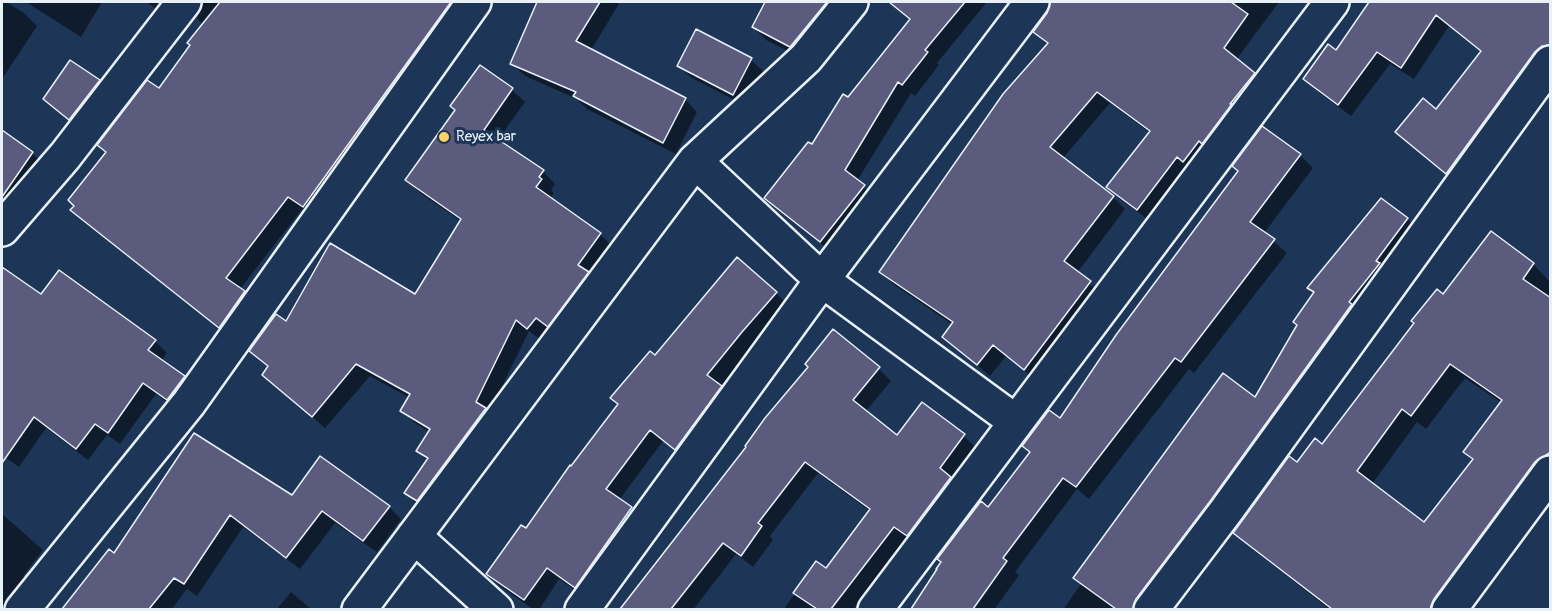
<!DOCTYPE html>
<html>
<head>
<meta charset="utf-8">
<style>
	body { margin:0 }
	#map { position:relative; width:1552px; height:611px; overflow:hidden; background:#1d3557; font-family:Pangolin,sans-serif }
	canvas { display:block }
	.frame { position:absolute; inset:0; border:3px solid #e8f1f8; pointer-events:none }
</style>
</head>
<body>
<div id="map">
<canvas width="1552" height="611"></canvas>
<div class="frame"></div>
</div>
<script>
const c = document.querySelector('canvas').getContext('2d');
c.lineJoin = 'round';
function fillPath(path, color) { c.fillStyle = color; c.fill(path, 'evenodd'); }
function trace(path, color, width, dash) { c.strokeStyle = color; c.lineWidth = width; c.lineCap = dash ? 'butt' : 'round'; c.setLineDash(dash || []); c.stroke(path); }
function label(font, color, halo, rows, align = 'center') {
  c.font = font + ' Pangolin,sans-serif'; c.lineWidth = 6; c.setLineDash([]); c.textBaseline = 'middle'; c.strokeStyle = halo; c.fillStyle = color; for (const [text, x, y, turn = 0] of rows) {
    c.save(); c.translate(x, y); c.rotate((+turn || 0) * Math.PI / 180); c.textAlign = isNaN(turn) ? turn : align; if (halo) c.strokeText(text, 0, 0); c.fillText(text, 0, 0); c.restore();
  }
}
fillPath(new Path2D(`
	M2,2H6L24,13L37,26L2,79Z
	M26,2H102L81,37Z
	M146,2H159L155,8Z
	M204,2H475L316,219L302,209L240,289L257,305L233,339L85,223L72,210L191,46L203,25L197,18Z
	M549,2H620L591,50L685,99L697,112L676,154L587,109L577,99L525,76L512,63Z
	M766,2H846L804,59L766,40L754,27Z
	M918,2H987L937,63L939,65L915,96L911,93L857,181L876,199L833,253L778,210L766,198L812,146L911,19L907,15Z
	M1052,2H1177L1195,17L1207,2H1279L1236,60L1266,86L1150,221L1120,199L1108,187L1150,133L1110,103L1062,159L1113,197L1125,209L1077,273L1102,295L1037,381L1006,356L990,376L944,337L953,325L893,284L881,272L1048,45L1035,32L1048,14Z
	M1371,2H1550V62L1459,186L1410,144L1482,52L1449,26L1414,79L1390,64L1351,116L1317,91L1305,78L1337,53Z
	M751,60L764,72L746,106L692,78L679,66Z
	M480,67L512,90L525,102L497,141L543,171L555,184L551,190L554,193L550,198L600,234L612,246L541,340L529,331L489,413L418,505L406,493L428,461L418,451L430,432L415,423L402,411L410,398L370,376L325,428L264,375L269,368L251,351L286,323L416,296L461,221L420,193L407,180L456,110Z
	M99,81L111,94L82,132L58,111Z
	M2,132L32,153L45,166L2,228Z
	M1300,155L1313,168L1264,233L1287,253L1194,373L1189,369L1089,499L1077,489L1015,572L1019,575L994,610H912L943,562L989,509L1031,453L1024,446L1060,420Z
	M1407,219L1420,232L1150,610H1063L1081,584L1075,578L1255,399L1315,294L1309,288Z
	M1491,233L1533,264L1550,282V475L1445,610H1327L1328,608L1250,547L1235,532L1297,464L1323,446L1443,296ZM1465,378L1502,403L1465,452L1474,461L1424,525L1372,484L1417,422L1426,429Z
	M737,259L789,305L754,344L720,387L733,399L684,458L663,441L619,500L631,508L644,520L588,599L559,579L539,610H534L500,586L488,574L526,530L655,357Z
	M2,269L42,296L155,341L167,353L161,361L184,377L196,389L180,411L156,394L120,444L107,435L88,460L46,428L19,467L2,455Z
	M879,369L891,381L865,412L897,437L922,404L964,436L976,448L952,480L962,491L920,547L906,538L853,610H783L817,563L826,570L870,511L818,473L770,536L773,540L753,567L736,554L693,610H622L748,447Z
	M195,435L292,497L389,507L401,519L377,552L335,523L300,569L243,527L197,596L187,589L171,610H63L114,555Z
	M2,514L43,550L23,576L27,581L5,610H2Z
	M291,592L312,610H276Z`), '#0007');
const building = new Path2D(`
	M220,2H451L303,207L288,197L226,278L245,291L219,328L70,210L74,206L68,200L106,152L97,145L147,80L159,88L190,45L187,43Z
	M537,2H600L576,41L686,98L663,143L573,96L576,92L510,64Z
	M765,2H827L790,47L752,27Z
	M889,2H965L925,50L928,52L902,85L898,82L845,170L865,185L820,242L764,198L808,142L812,144L843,94L848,97L910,19Z
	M1050,2H1231L1248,14L1224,48L1255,73L1230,104H1232L1202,144L1199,141L1183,162L1177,157L1137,210L1106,187L1150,131L1097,92L1050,147L1114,196L1064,261L1091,281L1024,370L993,345L977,365L942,337L953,322L879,272L1003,94L1048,43L1033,32L1047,13Z
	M1369,2H1551V45L1542,46L1535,52L1446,174L1395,132L1423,98L1436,109L1481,51L1436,15L1401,68L1377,52L1338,105L1303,79L1328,44L1336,50Z
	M696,29L752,58L733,95L677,66Z
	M70,60L100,80L69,120L43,99Z
	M480,65L513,88L484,130L544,170L539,177L542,179L536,187L601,233L578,265L589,272L548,327L536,318L527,329L516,320L476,402L486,408L417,501L404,493L428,458L416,451L430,429L400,411L410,394L356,364L312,417L262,375L268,366L249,351L276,314L286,321L330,243L415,294L461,219L405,180L455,110L450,106Z
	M1262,126L1301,154L1250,222L1275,239L1181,362L1175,358L1076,487L1063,478L1003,558L1007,561L973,609H911L937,569H936L941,562L937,559L981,501L988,507L1030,452L1022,446L1049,410L1060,418L1116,335L1238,171L1232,166Z
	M2,130L33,152L2,197Z
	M1381,198L1408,218L1376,261L1380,263L1349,302L1352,304L1211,500L1136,599L1133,609H1116L1073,578L1223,373L1255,397L1297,325L1293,322L1314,292L1307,288Z
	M1491,231L1534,263L1523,279L1551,298V452L1535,462L1434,599L1430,609H1332L1233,533L1289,456L1297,462L1315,438L1322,444L1414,323L1411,321L1437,289L1443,294ZM1450,364L1502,400L1463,452L1473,459L1424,522L1357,471L1402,409L1411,416Z
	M737,257L777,292L742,332L707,375L722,386L675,450L650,430L606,489L632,507L575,588L547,568L524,600L486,574L521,525L526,528L570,465L571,466L618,404L610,398L650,351L655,355Z
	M2,267L41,294L59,270L156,340L148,350L185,376L167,400L143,383L108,433L95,424L76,449L34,417L2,463Z
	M833,329L880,367L853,400L897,435L922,402L965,434L940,468L951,477L907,536L894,527L831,609H817L793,593L816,561L826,568L870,509L805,462L758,523L762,526L741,556L723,543L671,609H620L746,447L745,446L765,418L808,367L805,364Z
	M194,433L292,495L320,456L390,506L363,541L322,511L286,558L230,515L184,584L174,578L149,609H62L109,549L114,553Z`);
fillPath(building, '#5b5b7e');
trace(building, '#e8f1f8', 1.5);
const minor = new Path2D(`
	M695,161L822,280L1016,422
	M2,229L65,156L184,2
	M414,536L496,610
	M22,610L189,403L474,2
	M359,610L695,161L806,58L851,2
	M582,610L822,280L1032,2
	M875,610L1332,2
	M1151,610L1226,511L1550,63
	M1449,610L1550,473`);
trace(minor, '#e8f1f8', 38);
trace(minor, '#1d3557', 33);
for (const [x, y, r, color] of [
	[444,137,6,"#ffd166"]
]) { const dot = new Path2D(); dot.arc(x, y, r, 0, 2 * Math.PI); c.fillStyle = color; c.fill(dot); trace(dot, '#1d3557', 2); }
label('15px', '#e8f1f8', '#1d3557', [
	["Reyex bar",456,137]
], 'left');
</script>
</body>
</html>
